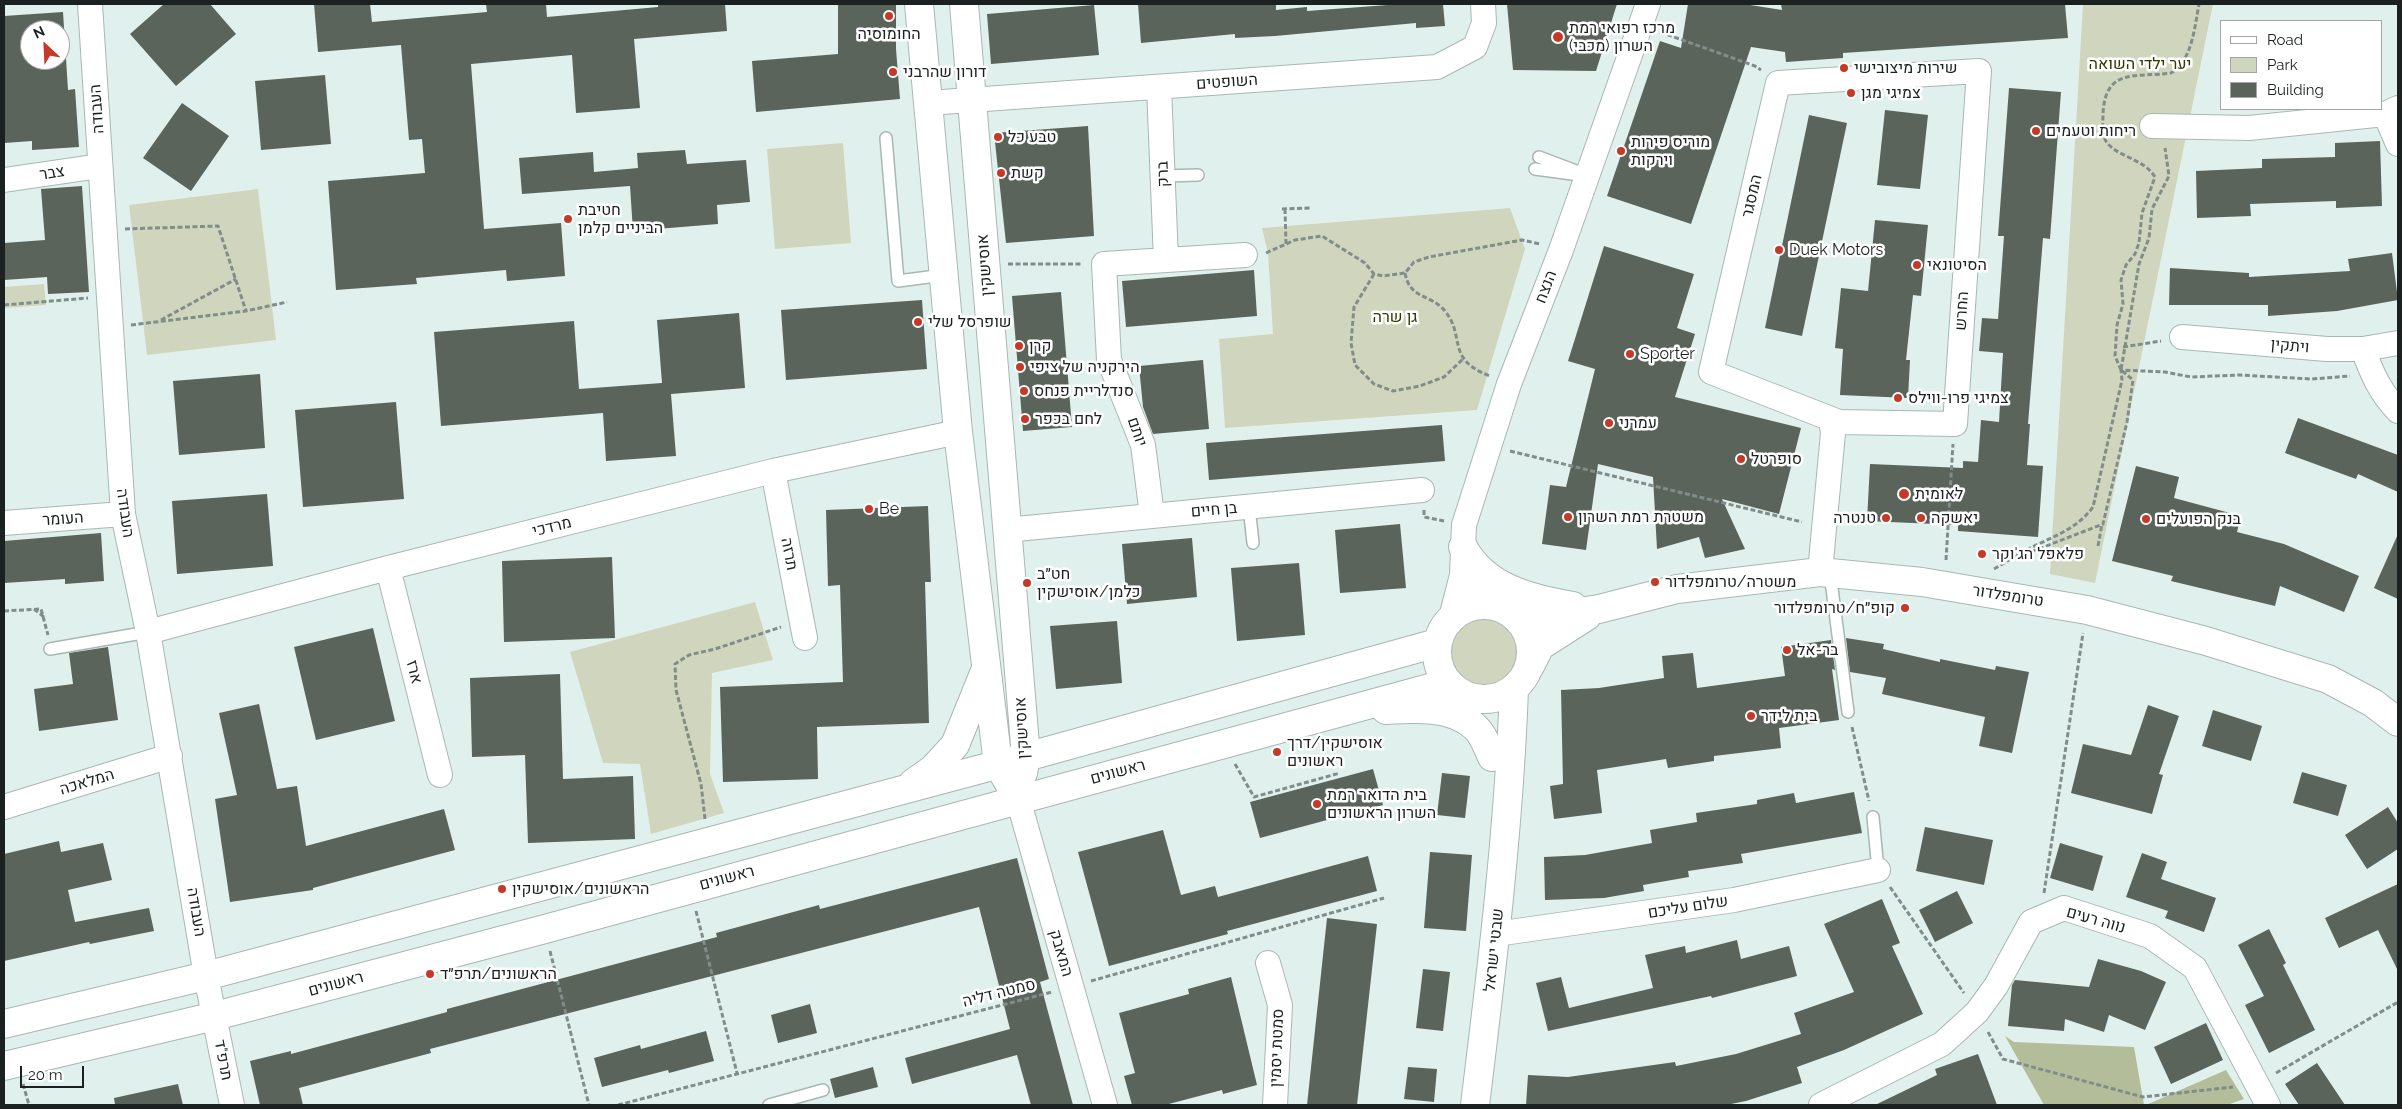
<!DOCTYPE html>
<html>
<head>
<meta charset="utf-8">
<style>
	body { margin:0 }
	#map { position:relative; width:2402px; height:1109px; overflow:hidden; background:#e0f1ed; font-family:Raleway,sans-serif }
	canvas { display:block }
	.frame { position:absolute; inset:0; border:5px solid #1b2120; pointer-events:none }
	.legend { position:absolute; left:2220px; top:20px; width:162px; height:90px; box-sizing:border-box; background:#fff; border:1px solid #a4a6a6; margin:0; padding:6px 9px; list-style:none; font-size:15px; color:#1b2120 }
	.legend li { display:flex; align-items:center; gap:10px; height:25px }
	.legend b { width:25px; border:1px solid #a4a6a6 }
	.north { position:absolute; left:20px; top:20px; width:50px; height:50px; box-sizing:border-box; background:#fff; border:1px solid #a4a6a6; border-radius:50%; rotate:335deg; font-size:14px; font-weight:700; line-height:20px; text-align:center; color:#1b2120 }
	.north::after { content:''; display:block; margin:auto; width:18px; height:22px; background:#c53928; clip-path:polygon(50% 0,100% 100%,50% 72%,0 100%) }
	.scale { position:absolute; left:20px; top:1066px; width:64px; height:22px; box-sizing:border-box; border:2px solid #1b2120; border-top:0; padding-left:6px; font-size:15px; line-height:18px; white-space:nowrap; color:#1b2120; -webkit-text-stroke:4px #fff; paint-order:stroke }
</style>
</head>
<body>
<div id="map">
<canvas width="2402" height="1109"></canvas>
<div class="frame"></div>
<ul class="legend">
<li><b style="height:6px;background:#fff"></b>Road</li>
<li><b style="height:14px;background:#d0d6be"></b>Park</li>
<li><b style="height:14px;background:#5a645b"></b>Building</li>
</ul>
<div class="north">N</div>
<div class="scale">20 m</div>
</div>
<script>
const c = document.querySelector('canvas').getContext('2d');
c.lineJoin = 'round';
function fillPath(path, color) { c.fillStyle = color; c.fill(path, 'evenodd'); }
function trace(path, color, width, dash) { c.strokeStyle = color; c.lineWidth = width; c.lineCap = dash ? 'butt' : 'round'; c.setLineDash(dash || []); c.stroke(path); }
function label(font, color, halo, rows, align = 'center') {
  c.font = font + ' Raleway,Heebo,sans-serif'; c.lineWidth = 5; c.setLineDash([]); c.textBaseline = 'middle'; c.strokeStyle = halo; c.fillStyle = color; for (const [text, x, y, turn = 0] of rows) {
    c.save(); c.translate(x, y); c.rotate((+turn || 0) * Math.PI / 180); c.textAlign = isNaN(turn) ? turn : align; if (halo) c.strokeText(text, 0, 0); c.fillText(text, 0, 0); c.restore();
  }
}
fillPath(new Path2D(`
	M2083,4H2213L2095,583L2050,574Z
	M843,143L851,243L775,249L767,149Z
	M258,189L276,340L147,355L129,205Z
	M1510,208L1525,249L1477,410L1225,428L1219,339L1273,334L1268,253L1262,228Z
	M44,284L46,305L4,308V287Z
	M755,602L773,660L712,673L710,774L724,813L651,834L640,764L603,763L570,652Z
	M1450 652a34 34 0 1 1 68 0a34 34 0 1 1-68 0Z`), '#d0d6be');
fillPath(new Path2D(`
	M2005,1036L2014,1042L2134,1047L2144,1105H2044Z
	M2226,1070L2244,1099L2227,1105H2146Z`), '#b4bd9a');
fillPath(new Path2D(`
	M164,4H210L236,34L176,86L130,34Z
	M314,4H370L372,22L487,12L486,4H546L547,17L658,7V4H725L727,31L634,39L640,108L576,113L572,55L471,64L484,229L561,223L565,276L507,281L506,270L416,278L417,284L336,290L328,181L425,173L422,139L409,140L401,45L318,52Z
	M838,4H896V49L900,99L756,112L752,61L838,54Z
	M1138,4H1276V10L1307,7V11L1401,4H1443L1445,26L1416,28V23L1275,36L1235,38V34L1141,43Z
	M1507,4H1617L1596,71L1513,70Z
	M1688,4H1744L1782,10L1781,4H2065L2068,38L1843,53V58L1786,62L1785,52L1751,47L1691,224L1607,196L1660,41L1681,48Z
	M1094,5L1099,55L991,64L987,14Z
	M63,12L68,90L75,89L79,147L32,150V141L4,143V16ZM30,30H60V60H30Z
	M325,75L331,144L261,150L255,81Z
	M2009,88L2061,92L2050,239L2043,238L2028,424H2030L2027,465L2043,466L2038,537L1958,531V525L1867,521L1870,464L1963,468V461L1978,462L1981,420L1999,422L2003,353L1979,351L1982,318L1998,319L2004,236H1998Z
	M182,103L229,136L191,191L143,158Z
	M1885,110L1928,115L1920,189L1877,185Z
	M1809,115L1847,123L1802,336L1765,328Z
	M1088,126L1094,236L1006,243L994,133Z
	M2380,141L2382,206L2336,208V201L2250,204L2251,216L2197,218L2196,171L2262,168V159L2335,157V143Z
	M685,150L687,164L746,160L750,202L717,205L718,224L633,231L630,186L522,194L519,158L593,152L594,172L638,168L637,153Z
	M82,186L89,292L48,294L47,277L4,280V243L45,240L41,189Z
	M1875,220L1928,225L1921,296L1913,295L1906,360H1910L1908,398L1840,395L1843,349L1835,348L1841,288L1868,291Z
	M1604,246L1694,274L1677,328L1695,334L1675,397L1801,428L1779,514L1722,499L1745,549L1705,558L1699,537L1657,549L1653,477L1598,464L1586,550L1542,544L1550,485L1566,487L1595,369L1568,361Z
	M2392,253L2398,300L2337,311L2268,316V305H2169L2170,268L2249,273V277L2350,271L2348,259Z
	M1254,270L1257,316L1126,327L1122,281Z
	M1061,292L1072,427L1023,431L1012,296Z
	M922,300L927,369L786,380L781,310Z
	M739,313L745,388L671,394L676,456L606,461L603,413L441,426L434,332L574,321L579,389L662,383L657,320Z
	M1203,360L1209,429L1153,434L1143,407L1139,366Z
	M260,374L265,448L179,455L173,381Z
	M396,402L404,499L303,507L295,410Z
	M2298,418L2398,455V492L2358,474L2356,479L2285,453Z
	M1442,425L1445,461L1209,480L1206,443Z
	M2136,466L2179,477L2174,498L2241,516L2237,532L2284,544L2359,576L2344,612L2280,586L2275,606L2171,581L2173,576L2112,561Z
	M267,494L273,566L177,574L172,501Z
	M928,506L931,582H925L929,723L817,727L818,779L723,782L720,687L843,682L840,585L828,586L826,510Z
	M1400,524L1406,588L1340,593L1335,530Z
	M101,533L104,581L65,584V579L4,583V541Z
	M2398,534V599L2374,588Z
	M1192,538L1197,597L1127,604L1122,544Z
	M612,557L615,638L504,642L502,561Z
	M1299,563L1305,635L1237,641L1231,568Z
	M1117,621L1122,683L1056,689L1050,626Z
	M373,628L395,721L316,740L294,647Z
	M1846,638L1884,644L1883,649L1940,662V659L1995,670L1996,666L2029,672L2012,753L1979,746L1985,717L1882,694L1886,678L1850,672Z
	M1831,640L1835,670L1832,669L1839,720L1779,728L1781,748L1714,756V761L1668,768L1666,759L1597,770L1602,813L1554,819L1550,786L1563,784L1561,690L1599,688L1664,678L1662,656L1693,653L1697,688L1785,676L1781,647Z
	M108,647L118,720L39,731L34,689L73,684L69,653Z
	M560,674L563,779L633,776L635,839L528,843L525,755L472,757L470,678Z
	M259,704L277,789L297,786L306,846L444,809L455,850L313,888V890L230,902L215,799L237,795L219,713Z
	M2148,705L2179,716L2159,774L2163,775L2152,814L2071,793L2083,744L2131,755Z
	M2213,710L2262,726L2251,761L2202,746Z
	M1373,769L1383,805L1260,838L1250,802Z
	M2302,772L2347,785L2338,816L2293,803Z
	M1442,773L1470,776L1465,818L1437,815Z
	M1854,792L1862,833L1741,854L1743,863L1688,871L1689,877L1643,885L1644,891L1604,898L1545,900L1544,857L1585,855L1652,843L1650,830L1697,822L1696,813L1757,804V800L1794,793L1796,803Z
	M2388,807L2398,823V849L2367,869L2345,835Z
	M1925,827L1993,840L1984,885L1916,871Z
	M1163,830L1181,895L1215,886L1218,897L1368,856L1377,891L1227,931L1228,934L1109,966L1078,852Z
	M59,841L61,852L103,843L112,880L68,890L75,922L149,908L154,931L90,944L89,942L4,961V854Z
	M2060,843L2103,856L2093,891L2050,878Z
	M1430,852L1472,855L1466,931L1424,928Z
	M2142,853L2167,862L2161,879L2216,898L2204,932L2165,918L2168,911L2126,897Z
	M1017,858L1049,979L1040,982L1073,1105H1031L1017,1055L912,1084L905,1058L1010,1029L979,907L430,1049L431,1053L299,1088L303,1105H260L250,1061L291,1051V1054L447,1012V1009L717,937L716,933L819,905L820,909Z
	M2398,884V971L2378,930L2339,948L2325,918Z
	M1957,891L1973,923L1935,942L1919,910Z
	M1882,899L1900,943L1892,946L1923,1014L1844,1050L1797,1067L1802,1083L1746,1101L1726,1105H1526L1528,1075L1568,1077L1675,1062L1676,1066L1736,1054L1801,1034L1794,1013L1854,992L1824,924Z
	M1327,918L1377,924L1357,1105H1307Z
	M2269,929L2286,963L2283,965L2315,1030L2269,1053L2245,1005L2264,996L2238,945Z
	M1737,940L1741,959L1789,946L1797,976L1712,998L1711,996L1548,1031L1536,983L1561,977L1569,1008L1653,988L1645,955L1685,946L1686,953Z
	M2098,959L2141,971L2166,982L2145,1030L2109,1015L2104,1032L2065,1019L2064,1031L2008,1026L2012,985L2015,980L2089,987Z
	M1423,969L1450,972L1443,1031L1416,1028Z
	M1231,977L1257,1085L1223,1094L1222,1090L1165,1105H1132L1124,1076L1135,1073L1119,1013L1189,994L1188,989Z
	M810,1004L817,1033L778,1043L771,1015Z
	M2206,1023L2223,1060L2171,1084L2154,1047Z
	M706,1031L714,1061L669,1073L668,1070L602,1087L594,1058L640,1045L641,1049Z
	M1978,1054L1997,1105H1875L1937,1075L1935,1069Z
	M2317,1063L2345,1105H2299L2285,1084Z
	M873,1067L878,1087L835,1098L830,1079Z
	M1408,1067L1437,1069L1434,1102L1404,1099Z
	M178,1084L183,1105H115L114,1098Z`), '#5a645b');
const lane = new Path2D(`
	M886,138L898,281L944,275
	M1539,157L1576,171
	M1535,169L1587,176
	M1163,176L1198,175
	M1249,507L1253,543
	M1830,573L1848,712
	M50,649L148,632
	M1873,817L1878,870
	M769,1105L823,1090`);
const street = new Path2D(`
	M90,4L123,514L148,632L206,976L232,1105
	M1979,71L1955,424L1839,422L1711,372L1778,83Z
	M1159,87L1166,260
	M928,103L1437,67L1475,47L1484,23L1483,4
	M2385,114L2398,144
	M2152,126L2249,128L2385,114L2398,108
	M4,180L100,166
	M2182,337L2327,349H2363L2398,343
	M2363,349C2372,374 2380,392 2398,411
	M773,471L805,638
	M1152,515L1143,445L1109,360L1104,264L1245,255
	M4,523L123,514
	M1006,530L1422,490
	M388,568L440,775
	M1820,572L1833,433L1831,420
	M1462,575L1480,605
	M1451,618L1462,575L1464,525L1509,384L1561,250L1648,4
	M148,632L388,568L773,471L958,432
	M1018,799L1105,1105
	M4,807L170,756
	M1496,934L1734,900L1878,870
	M1268,963L1280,1005L1275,1105
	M1821,1105L1942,1044L1977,1012L1996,986L2031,922L2064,908L2150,936L2195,968L2268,1105`);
const secondary = new Path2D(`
	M919,4L958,432L998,764L1018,799
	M964,4L1026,757L1023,773
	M1463,547C1485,588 1531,599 1573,606
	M1437 652a47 47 0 1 1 94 0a47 47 0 1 1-94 0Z
	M1507,611L1529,618L1545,617L1599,609L1677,589L1820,572L1922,582L2087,610L2206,641L2328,679L2373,703L2398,722
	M1530,666L1540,646L1587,616
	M1386,710C1415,708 1453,706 1475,727C1484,735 1487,747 1492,757
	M913,783L933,769L955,745L985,671
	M4,1024L206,976L1026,757L1437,643
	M4,1066L215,1016L545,929L1448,683
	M1475,1105C1492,967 1509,828 1514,689`);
trace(lane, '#a7b8b3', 14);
trace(street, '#a7b8b3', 26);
trace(secondary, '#a7b8b3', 30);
trace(new Path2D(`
	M1660,32L1755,66L1761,70
	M1282,209L1311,208
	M1285,209L1286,244
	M125,229L218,226L246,311
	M1266,253L1295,240L1322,236L1365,263L1374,274L1383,276L1405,273L1414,262L1429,257L1522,240L1540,244
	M1008,264H1082
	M1405,273C1410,300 1430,293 1445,311C1466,337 1445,359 1490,376
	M1374,274L1354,307L1351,343L1355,365L1374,384L1393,391L1420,386L1444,377L1463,359
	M4,305L88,298
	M161,320L236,279
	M131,325L246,311L287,302
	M2123,347L2161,341
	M2121,370L2115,356L2117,325L2123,304L2121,280L2126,265L2135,254L2139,243L2142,213L2155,177C2144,159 2121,158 2108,144C2101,136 2103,124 2103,114C2105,67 2136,78 2171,73C2192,62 2195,25 2199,4
	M1510,451L1802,522
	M1424,510V517L1444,521
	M2098,546L2102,524
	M2018,557L2103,524L2127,422L2133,380L2121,370L2139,264L2149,238L2152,209L2169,176L2165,148
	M1946,560L1953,444
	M1994,569C2003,564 2012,558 2021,553C2047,538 2075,532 2093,507L2122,380L2121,370L2165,372L2191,377L2239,375L2312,379L2350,376
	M34,609L44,617
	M4,611L41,609L48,635
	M1852,727L1869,801
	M1235,764L1254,797L1340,773
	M705,819L701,784L676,690L675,664L689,655L715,649L781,627
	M1890,887L1964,993
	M2044,893L2083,633
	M696,911L737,1073
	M550,951L589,1105
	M1091,981L1384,898
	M1988,1032L2003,1059L2143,1097L2233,1087
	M2276,1073L2398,1002
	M23,1084L29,1105
	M618,1105L1052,992`), '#818d8a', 3, [5, 2.5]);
trace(lane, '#fff', 11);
trace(street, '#fff', 24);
trace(secondary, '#fff', 28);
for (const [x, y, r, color] of [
	[889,16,5,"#c53928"],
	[1558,37,6,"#c53928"],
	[1844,68,5,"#c53928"],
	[893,72,5,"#c53928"],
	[1851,93,5,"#c53928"],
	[2036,131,5,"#c53928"],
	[998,137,5,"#c53928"],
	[1621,151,5,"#c53928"],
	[1001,173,5,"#c53928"],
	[568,219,5,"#c53928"],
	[1779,250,5,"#c53928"],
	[1917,265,5,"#c53928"],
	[918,322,5,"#c53928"],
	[1019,346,5,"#c53928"],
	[1630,354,5,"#c53928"],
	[1020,367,5,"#c53928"],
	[1024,391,5,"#c53928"],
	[1898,398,5,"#c53928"],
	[1025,419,5,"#c53928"],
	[1609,423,5,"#c53928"],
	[1741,459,5,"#c53928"],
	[1904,494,6,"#c53928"],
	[869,509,5,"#c53928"],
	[1568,517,5,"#c53928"],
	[1886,518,5,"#c53928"],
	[1921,518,5,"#c53928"],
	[2146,519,5,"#c53928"],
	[1982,554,5,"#c53928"],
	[1655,582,5,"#c53928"],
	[1027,583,5,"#c53928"],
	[1905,608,5,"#c53928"],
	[1787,650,5,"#c53928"],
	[1751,716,5,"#c53928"],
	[1277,752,5,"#c53928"],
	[1317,804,5,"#c53928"],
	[502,889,5,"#c53928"],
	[430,974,5,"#c53928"]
]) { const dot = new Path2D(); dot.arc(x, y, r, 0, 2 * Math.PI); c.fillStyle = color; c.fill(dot); trace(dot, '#fff', 2); }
label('16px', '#1b2120', '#fff', [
	["מרכז רפואי רמת",1569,28],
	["השרון (מכבי)",1569,46],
	["החומוסיה",889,34,"center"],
	["שירות מיצובישי",1854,68],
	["דורון שהרבני",903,72],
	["צמיגי מגן",1861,93],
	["ריחות וטעמים",2046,131],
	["טבע כל",1008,137],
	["מוריס פירות",1631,142],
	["וירקות",1631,160],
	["קשת",1011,173],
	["חטיבת",578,210],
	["הביניים קלמן",578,228],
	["Duek Motors",1789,250],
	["הסיטונאי",1927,265],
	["שופרסל שלי",928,322],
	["קרן",1029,346],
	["Sporter",1640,354],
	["הירקניה של ציפי",1030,367],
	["סנדלריית פנחס",1034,391],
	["צמיגי פרו-ווילס",1908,398],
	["לחם בכפר",1035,419],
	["עמרני",1619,423],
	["סופרטל",1751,459],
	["לאומית",1915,494],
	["Be",879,509],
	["משטרת רמת השרון",1578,517],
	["טנטרה",1876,518,"right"],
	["יאשקה",1931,518],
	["בנק הפועלים",2156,519],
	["פלאפל הג'וקר",1992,554],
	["חט״ב",1037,574],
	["כלמן/אוסישקין",1037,592],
	["משטרה/טרומפלדור",1665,582],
	["קופ״ח/טרומפלדור",1895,608,"right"],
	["בר-אל",1797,650],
	["בית לידר",1761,716],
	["אוסישקין/דרך",1287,743],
	["ראשונים",1287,761],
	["בית הדואר רמת",1327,795],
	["השרון הראשונים",1327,813],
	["הראשונים/אוסישקין",512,889],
	["הראשונים/תרפ״ד",440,974]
], 'left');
label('16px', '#303900', '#fff', [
	["יער ילדי השואה",2140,64],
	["גן שרה",1395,317]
]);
label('16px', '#1b2120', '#fff', [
	["השופטים",1227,82,-4],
	["העבודה",97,109,-94],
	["צבר",52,173,-9],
	["ברק",1163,174,-92],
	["המסגר",1752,196,-77],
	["אוסישקין",985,265,-94],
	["הנצח",1546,287,-69],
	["החרש",1962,311,-86],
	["ויתקין",2290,346,5],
	["יותם",1137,432,71],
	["בן חיים",1214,510,-5],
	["העבודה",125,513,82],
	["העומר",63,519,-4],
	["מרדכי",552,527,-14],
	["תרזה",789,554,79],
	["טרומפלדור",2008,596,9],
	["ארז",414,672,76],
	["אוסישקין",1022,728,-93],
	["ראשונים",1118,772,-15],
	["המלאכה",87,782,-17],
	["ראשונים",727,878,-15],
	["שלום עליכם",1688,907,-9],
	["העבודה",196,912,81],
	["נווה רעים",2096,920,16],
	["שבטי ישראל",1494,950,-84],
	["המאבק",1061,953,74],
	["ראשונים",336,984,-15],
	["סמטה דליה",999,993,-14],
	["סמטת יסמין",1277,1048,-88],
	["תרפ\"ד",223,1060,79]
]);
</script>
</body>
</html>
